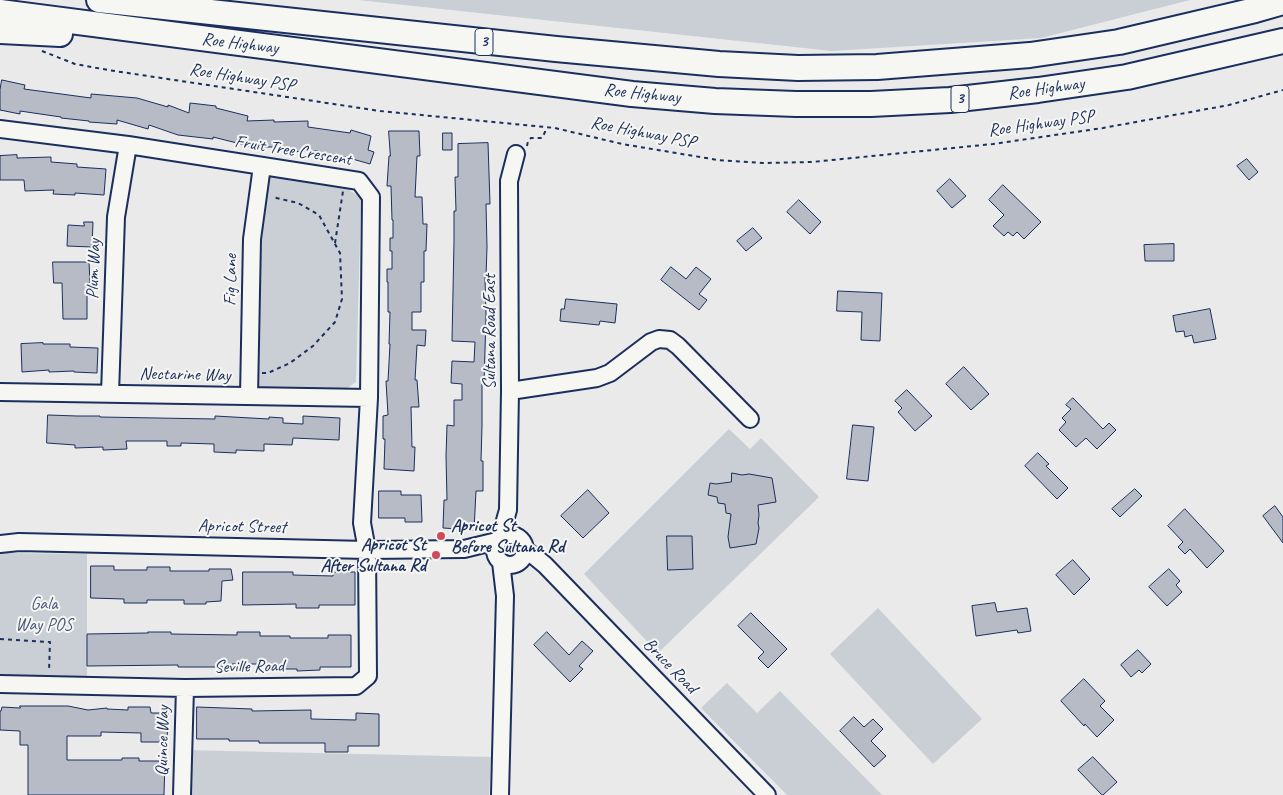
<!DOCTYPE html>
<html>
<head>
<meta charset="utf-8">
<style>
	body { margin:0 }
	canvas { display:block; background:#e9eae9 }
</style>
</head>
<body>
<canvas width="1283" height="795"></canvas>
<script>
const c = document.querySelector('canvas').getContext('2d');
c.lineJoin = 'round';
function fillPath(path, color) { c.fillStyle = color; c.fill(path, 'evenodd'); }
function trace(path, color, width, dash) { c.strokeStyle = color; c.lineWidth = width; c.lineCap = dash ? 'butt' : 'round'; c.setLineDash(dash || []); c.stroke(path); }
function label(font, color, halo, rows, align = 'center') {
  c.font = font + ' Caveat,sans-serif'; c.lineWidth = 4; c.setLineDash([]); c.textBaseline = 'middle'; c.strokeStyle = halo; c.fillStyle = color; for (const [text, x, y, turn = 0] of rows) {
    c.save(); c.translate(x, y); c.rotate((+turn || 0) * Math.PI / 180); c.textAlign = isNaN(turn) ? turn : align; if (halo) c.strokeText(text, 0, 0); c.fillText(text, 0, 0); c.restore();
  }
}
fillPath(new Path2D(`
	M358,0H1190L1041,38L832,51Z
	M269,176L348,189L361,198L356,382L347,388H257L260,240Z
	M729,429L750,449L761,438L819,497L658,653L584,574Z
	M0,553L87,554V676H0Z
	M878,608L982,719L933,764L830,654Z
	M727,683L757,713L780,691L882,795H787L701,708Z
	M183,750L491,757L489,795H182Z`), '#caced5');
const building = new Path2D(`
	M2,80L25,85L24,89L91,98V94L137,98L168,107V105L189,113L190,103L216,106V108L248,116L247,121L274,120V122L308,121V127L350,133L351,130L371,136L368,150L374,152L370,164L342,156L341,161L317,158L318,151L282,152V147H253L213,137V139L178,135L149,125L148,129L117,120V124L89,122V121L61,118V117L20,111V114L0,110V90Z
	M389,131H419L420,156H417L415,197H422L423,224H427L426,251H424V282H421V312H412V330H426L425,346L417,345L415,380H417L419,407H411L412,447H415L414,471L384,469L385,439H383V416L388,415L386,381H388L390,344H389L390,312H388V282H387V269H392V251H390V238H393V220H392L391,186H387L389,156H390Z
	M443,133H452V150H443Z
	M488,143L490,204H486L487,247L486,277H485L486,316L484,384H482V426L481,461H483V491H476L474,530L443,528L444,500H447L446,456L447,425L454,426V400H462V384L451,383L452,361L474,362L475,342L452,341L454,241V211H456L455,177H458V144Z
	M17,155V158L51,157V162L77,164V167L106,169L104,195L75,193V195L53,194L54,190L25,191L24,180H0V156Z
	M1247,159L1258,172L1249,180L1237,166Z
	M950,179L966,196L952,208L937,191Z
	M1003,185L1041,222L1024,239L1017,232L1013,236L1008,232L1004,236L993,226L1004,215L989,200Z
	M799,200L821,222L810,234L787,212Z
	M84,222H93L92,247L67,246L68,225L84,226Z
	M753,228L762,238L746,251L737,241Z
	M1174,244V261H1145L1144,245Z
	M53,262H89L90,283H87V319H63L62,283H54Z
	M671,267L686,279L696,267L711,279L699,294L707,300L699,310L661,280Z
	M838,291L882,293L880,341L861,340L862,312L837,311Z
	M566,299L617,304L615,323L600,321L599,325L560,321L561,309H564Z
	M1210,309L1216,339L1194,343L1192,335L1185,337L1184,331L1176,332L1173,316Z
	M43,343V344H70V347L98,348L97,373L74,372V371L49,372V370L22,372L21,344Z
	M964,367L989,394L971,410L946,384Z
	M907,390L932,416L915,431L898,412L902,408L895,401Z
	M1073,398L1103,429L1109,423L1116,430L1097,449L1086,438L1076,447L1059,430L1066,422L1062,418L1071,409L1066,405Z
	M48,415L77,416H100V417L215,419V416L269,419V417L283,418V423L303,424V416L340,418L339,440L293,438L292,445L264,444V451L236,450V453L214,452V444L181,443V446H167V441H126L127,449L103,450V447L75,448V445L47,443Z
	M853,425L874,427L868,481L847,479Z
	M1038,453L1049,464L1046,466L1068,488L1057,499L1025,466Z
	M732,473L742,475L749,474L772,478L776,502L758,505L759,515L758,523L759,528L756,544L730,548L728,537L731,514L726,513L725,504L718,503L717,497L708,495L710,483L716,484L731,482Z
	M1135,489L1142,496L1120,517L1112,509Z
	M588,490L609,513L583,538L561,516Z
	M379,491H401V495H421L422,522H405V518H379Z
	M1275,506L1283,517V543L1263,516Z
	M1185,509L1224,551L1207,568L1190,549L1185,554L1178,547L1183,542L1168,526Z
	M667,536H692L693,569L668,570Z
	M1073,560L1090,579L1074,595L1056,575Z
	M91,566H114V570H147V567H170V571H209V569H231L233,580L222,581L221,601L206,602V604H184V600H147V603H124V599L91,598Z
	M1169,569L1180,581L1176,585L1182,592L1167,606L1149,587Z
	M243,572H293V575L333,576V572H355V605H319V608H296V604L243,605Z
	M995,603L997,612L1027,608L1031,631L1018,633L1017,630L976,636L972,606Z
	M751,613L787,649L768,668L758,658L764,652L738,626Z
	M148,632H171V634L237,635V632H260V636H290V638H328V635H351V667H320V670L297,671V669H267V664H232V667H178V665L87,666V634L148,633Z
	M547,632L569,655L582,641L593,651L579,666L583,669L570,682L534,645Z
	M1138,650L1151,664L1142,673L1139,670L1131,677L1121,665Z
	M1084,679L1105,701L1100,706L1114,720L1097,737L1085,724L1084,726L1061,701Z
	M20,706H68L88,710L107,708V709L128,710V707H150L151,713H168L167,742H141V733L101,732V736H67V760H122V758H139V761H165L164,795H28V745H20V731L0,730V711H1L2,707L20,708Z
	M197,707L252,709V711L311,710V719L356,720V713L379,714V746H348V752H325V743H259V741H229V739H197Z
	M854,717L864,727L873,719L883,729L871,741L886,756L874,767L840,731Z
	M1093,757L1117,782L1103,795H1102L1078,770Z`);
fillPath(building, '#b6bbc6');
trace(building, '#1b2f5e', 1);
const minor = new Path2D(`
	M0,129L128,145L359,181L371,197L369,398L362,523L367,550L368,676L356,686L185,688L0,684
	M510,391L597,378L610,373L651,342L659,339L670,340L678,346L750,419
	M0,392L369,398
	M110,394L116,217L128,145
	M249,396L252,239L262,166
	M495 550a15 15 0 1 1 30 0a15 15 0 1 1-30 0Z
	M500,538L508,510L510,391L509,181L516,154
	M0,544L19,542L367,550L464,549L497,541
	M525,550L534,556L545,565L767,795
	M182,795L185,688
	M500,795L505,596L501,562`);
const highway = new Path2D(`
	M99,0L556,49L719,64L798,68L877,67L1030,55L1119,42L1255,10L1283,2
	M0,12L632,94L715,101L796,104H871L950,100L1038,90L1127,77L1283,41
	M0,31L60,34`);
trace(minor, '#1b2f5e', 20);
trace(highway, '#1b2f5e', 28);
trace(new Path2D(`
	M42,51L75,64L108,70L380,111L555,128L622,144L718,160L762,163L812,162L993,144L1103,128L1229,105L1283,90
	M527,146L528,141L531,138H542L545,132V127
	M335,243L343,191
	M262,373H268L290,363L313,346L335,322L342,299L340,253L319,215L298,203L272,197
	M0,639L50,642L49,671`), '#1b2f5e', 2, [4, 4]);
trace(minor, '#f6f6f2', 16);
trace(highway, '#f6f6f2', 24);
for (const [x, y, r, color] of [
	[441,536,5,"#d1495b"],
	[436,555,5,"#d1495b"]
]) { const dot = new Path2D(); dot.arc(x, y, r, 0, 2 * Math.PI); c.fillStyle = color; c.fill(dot); trace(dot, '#f6f6f2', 2); }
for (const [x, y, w] of [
	[484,42,18],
	[960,99,18]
]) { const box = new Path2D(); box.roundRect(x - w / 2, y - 13.5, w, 27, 4); c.fillStyle = '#f6f6f2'; c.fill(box); trace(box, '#1b2f5e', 1); }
label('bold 16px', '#1b2f5e', null, [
	["3",484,42],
	["3",960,99]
]);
label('18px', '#1b2f5e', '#f6f6f2', [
	["Roe Highway",240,44,7],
	["Roe Highway PSP",242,78,9],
	["Roe Highway",1046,89,-8],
	["Roe Highway",642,94,6],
	["Roe Highway PSP",1041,124,-8],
	["Roe Highway PSP",643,133,11],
	["Fruit Tree Crescent",293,151,9],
	["Plum Way",94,269,-88],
	["Fig Lane",231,280,-89],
	["Sultana Road East",490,332,-90],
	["Nectarine Way",185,375,1],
	["Apricot Street",242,527,1],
	["Bruce Road",670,666,46],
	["Seville Road",249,667,-1],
	["Quince Way",163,741,-89]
]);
label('bold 18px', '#1b2f5e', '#f6f6f2', [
	["Apricot St",451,526],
	["Before Sultana Rd",451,547],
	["Apricot St",426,545,"right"],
	["After Sultana Rd",426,566,"right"]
], 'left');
label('18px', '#47577c', '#f6f6f2', [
	["Gala",44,604],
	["Way POS",44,625]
]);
</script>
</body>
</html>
